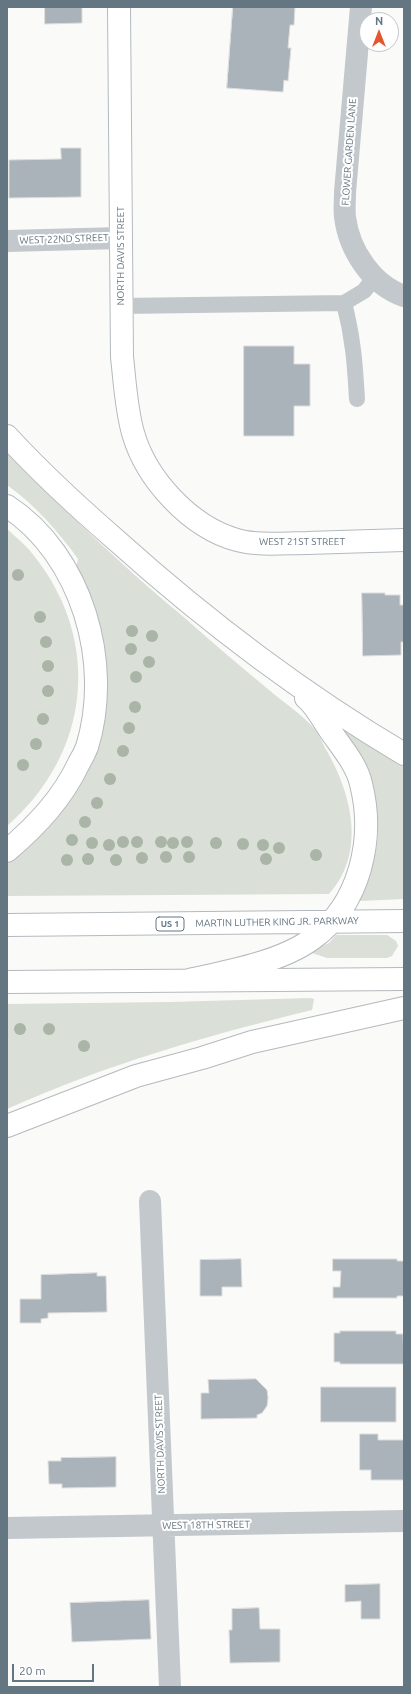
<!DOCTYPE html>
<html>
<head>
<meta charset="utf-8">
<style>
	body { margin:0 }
	#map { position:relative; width:411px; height:1694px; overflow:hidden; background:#fafaf8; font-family:Ubuntu,sans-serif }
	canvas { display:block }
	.frame { position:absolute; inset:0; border:8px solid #657683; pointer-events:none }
	.north { position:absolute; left:359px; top:12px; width:40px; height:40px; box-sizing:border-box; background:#fff; border:1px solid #c1c8cd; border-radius:50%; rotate:0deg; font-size:11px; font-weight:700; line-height:16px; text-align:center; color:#657683 }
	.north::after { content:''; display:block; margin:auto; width:14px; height:18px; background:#e4572e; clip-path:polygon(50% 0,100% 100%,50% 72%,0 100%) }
	.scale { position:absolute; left:12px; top:1664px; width:82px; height:18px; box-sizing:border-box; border:2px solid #657683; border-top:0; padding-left:5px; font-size:12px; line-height:14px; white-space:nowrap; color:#657683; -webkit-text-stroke:3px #fff; paint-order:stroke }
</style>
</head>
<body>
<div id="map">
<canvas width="411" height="1694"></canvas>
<div class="frame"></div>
<div class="north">N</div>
<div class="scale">20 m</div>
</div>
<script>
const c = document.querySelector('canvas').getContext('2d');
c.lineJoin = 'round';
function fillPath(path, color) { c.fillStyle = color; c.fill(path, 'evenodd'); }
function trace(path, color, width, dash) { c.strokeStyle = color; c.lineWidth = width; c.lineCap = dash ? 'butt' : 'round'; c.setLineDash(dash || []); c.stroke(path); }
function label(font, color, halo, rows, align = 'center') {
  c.font = font + ' Ubuntu,sans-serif'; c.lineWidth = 4; c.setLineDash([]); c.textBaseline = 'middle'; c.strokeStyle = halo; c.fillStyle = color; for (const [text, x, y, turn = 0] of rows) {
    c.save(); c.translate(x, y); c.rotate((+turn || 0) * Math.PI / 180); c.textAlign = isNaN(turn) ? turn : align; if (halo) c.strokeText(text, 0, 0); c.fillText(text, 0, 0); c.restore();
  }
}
fillPath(new Path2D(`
	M7,452C64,510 123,567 186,619C213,643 241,667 269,690C283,702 300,713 313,727C319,733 323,745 328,753C352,796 366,853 329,894L7,896V860L91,753L76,568L78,559C57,530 36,506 7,485Z
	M7,529C17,538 27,546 35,557C103,644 89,755 7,826Z
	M334,720L404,764V899L359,901C365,884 372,868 376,851C382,819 375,783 360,755C353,742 343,731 334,720Z
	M336,935H387L396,941L398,946L392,956L387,958H327L312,953V950L329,943Z
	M311,998L314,999L312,1010C208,1035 105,1065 7,1109V1004L170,1002Z`), '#dadfd7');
const building = new Path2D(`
	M45,7H82V23L45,24Z
	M233,7H295L294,25H290L288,48H291L288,81L284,80L283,92L227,88Z
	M61,148H81V197L9,198V160L61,159Z
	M244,346H294V364H310V406H294V436H244Z
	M362,593H385V595H400V605H404V642H401V655L363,656Z
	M241,1259L242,1287H222V1296H200V1260Z
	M333,1259H397V1261H404V1296H397V1298H333V1287H340L341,1271H333Z
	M97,1273V1276H106L107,1312L48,1313V1318L41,1319V1323H20V1299H41V1275Z
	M340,1331H396V1334H403L404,1362L403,1364H340V1362H334V1333H340Z
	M256,1379L267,1390L268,1398L267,1406L262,1413L257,1415V1418L201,1419V1393H209L208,1380Z
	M321,1387H396V1422H321Z
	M360,1434H378V1440H404V1480H371V1470H360Z
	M116,1457V1487L62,1488V1484H49L48,1461H61V1458Z
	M380,1584V1619H361V1601L345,1602V1585Z
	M149,1600L151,1639L72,1642L70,1603Z
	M259,1608L260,1629H280V1662L230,1663L229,1630H232V1609Z`);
fillPath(building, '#aab3b9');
trace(building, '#dcdcda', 1);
const secondary = new Path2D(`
	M119,7L122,357C125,383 126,408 133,433C146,479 190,527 237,540C259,546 284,543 307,543C339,542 372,541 404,540`);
const highway = new Path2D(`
	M7,436C41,473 78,507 116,540C205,620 301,693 404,754
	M7,506C82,555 113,663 87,747C85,752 82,758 79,763C62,799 37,825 7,851
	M7,925L404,921
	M189,980C226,972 281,962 312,939C360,905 375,839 361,784C357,765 342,748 331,732C323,721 316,706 306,698
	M7,982L404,979
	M7,1126L136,1076L202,1058L252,1042L404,1008`);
trace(secondary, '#b3babf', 24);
trace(highway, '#b4b9bd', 24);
trace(new Path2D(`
	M344,303C353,337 355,364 357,399
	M121,306L344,303L364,291L374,278`), '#c3c8cc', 16);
trace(new Path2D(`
	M361,7L345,192C345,201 344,209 345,217C349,250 372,285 404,296
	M7,241L121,238
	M150,1201L170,1687
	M7,1528L404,1521`), '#c3c8cc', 22);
trace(secondary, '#fff', 22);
trace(highway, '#fff', 22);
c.fillStyle = '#aab4a7';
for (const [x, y] of [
	[18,575],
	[40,617],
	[132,631],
	[152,636],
	[46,642],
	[131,649],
	[149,662],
	[48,666],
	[136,677],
	[48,691],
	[135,707],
	[43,719],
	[129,728],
	[36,744],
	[123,751],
	[23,765],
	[110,779],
	[97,803],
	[85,822],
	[72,840],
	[123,842],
	[137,842],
	[161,842],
	[187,842],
	[92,843],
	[173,843],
	[216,843],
	[243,844],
	[109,845],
	[263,845],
	[279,848],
	[316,855],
	[166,857],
	[189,857],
	[142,858],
	[88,859],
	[266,859],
	[67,860],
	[116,860],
	[20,1029],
	[49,1029],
	[84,1046]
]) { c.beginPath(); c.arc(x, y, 6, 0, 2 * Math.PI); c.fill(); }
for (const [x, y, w] of [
	[170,924,28]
]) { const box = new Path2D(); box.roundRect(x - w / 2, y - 7, w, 14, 3); c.fillStyle = '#fff'; c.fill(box); trace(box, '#657683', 1); }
label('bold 9px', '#657683', null, [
	["US 1",170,924]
]);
label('10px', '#657683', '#fff', [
	["FLOWER GARDEN LANE",349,152,-86],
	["WEST 22ND STREET",64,239,-2],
	["NORTH DAVIS STREET",121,256,-90],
	["WEST 21ST STREET",302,542],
	["MARTIN LUTHER KING JR. PARKWAY",277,922,-1],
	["NORTH DAVIS STREET",160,1444,-92],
	["WEST 18TH STREET",206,1525,-1]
]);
</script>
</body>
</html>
